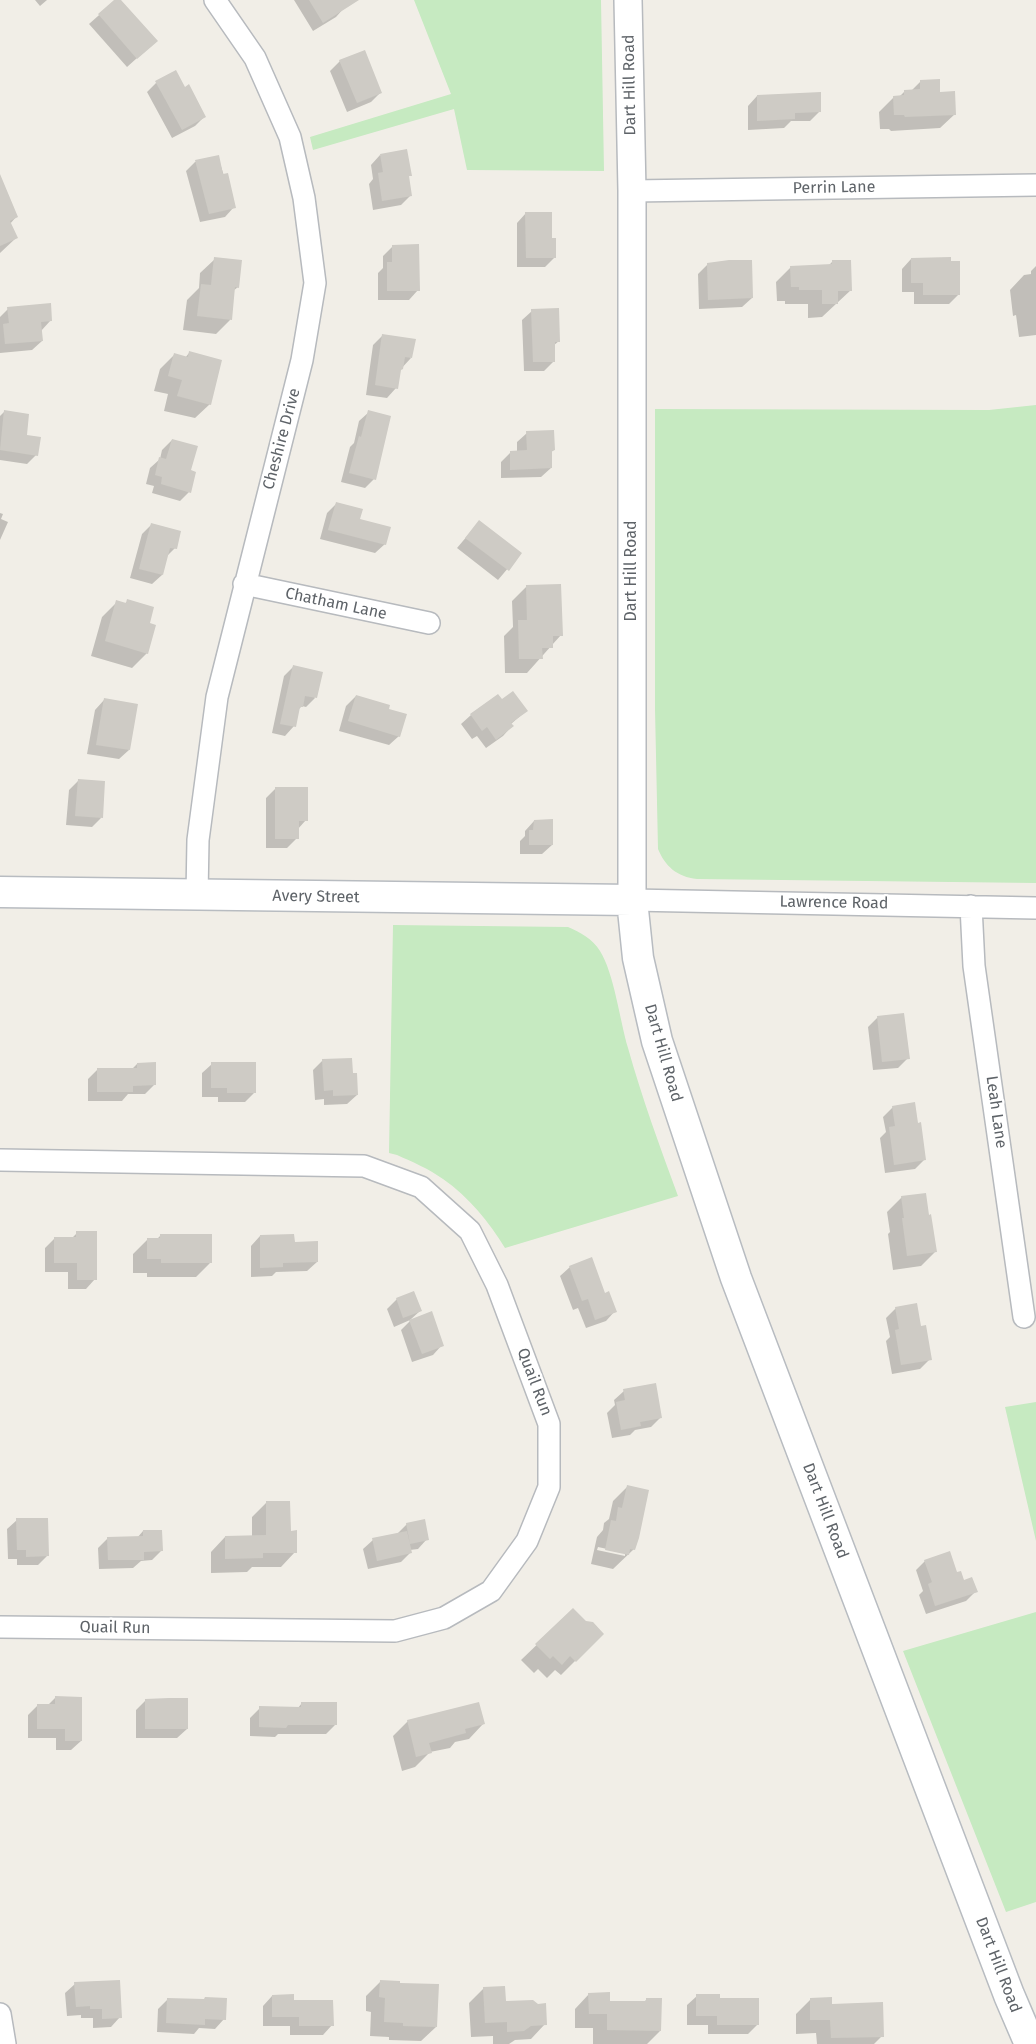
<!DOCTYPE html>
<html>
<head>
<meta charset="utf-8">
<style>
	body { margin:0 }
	canvas { display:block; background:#f1eee7 }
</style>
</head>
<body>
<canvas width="1036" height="2044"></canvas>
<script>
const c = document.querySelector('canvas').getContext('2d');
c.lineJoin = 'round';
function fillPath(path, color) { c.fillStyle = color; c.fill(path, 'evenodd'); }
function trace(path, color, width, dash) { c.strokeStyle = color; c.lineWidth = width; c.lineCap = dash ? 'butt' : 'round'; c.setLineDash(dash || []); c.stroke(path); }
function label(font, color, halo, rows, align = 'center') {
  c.font = font + ' "Fira Sans",sans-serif'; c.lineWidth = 4.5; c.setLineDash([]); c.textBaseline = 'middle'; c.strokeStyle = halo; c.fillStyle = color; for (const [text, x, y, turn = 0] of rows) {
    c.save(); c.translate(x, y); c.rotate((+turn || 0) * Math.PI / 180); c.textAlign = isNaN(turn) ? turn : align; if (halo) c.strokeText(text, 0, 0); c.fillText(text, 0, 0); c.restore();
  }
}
fillPath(new Path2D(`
	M414,0H601L604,171L467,170L454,109L313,150L310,137L451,94Z
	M1036,405V883L697,879C677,877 665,866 658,849L655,709V409L989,410Z
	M393,925L568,927C580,932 593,939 600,951C614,973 620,1021 628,1048C642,1098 660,1147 678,1196L505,1248C489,1222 469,1197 443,1179C429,1169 413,1162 397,1155L389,1153Z
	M1036,1402V1541L1005,1407Z
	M1036,1612V1902L1006,1912L903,1651Z`), '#c6eac1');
fillPath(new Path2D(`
	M35,0H47L40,6Z
	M116,0H119L146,50L127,67L89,24Z
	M294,0H341L345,7L336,17L313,31Z
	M340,61L381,92L371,102L347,112L330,71Z
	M921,81L939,93L955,114L940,128L891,131L889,129H880L879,112L894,97H899L904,92L911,91Z
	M156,83L184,89L204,117L195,126L172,138L147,92Z
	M757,96L820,111L810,121H791L784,128L748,130V106Z
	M380,155L410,175L408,178L411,195L401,205L373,210L369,184L373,179L371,165Z
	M218,157L234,207L225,217L200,222L186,171L195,162Z
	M0,202L16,217L10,224L16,238L0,253Z
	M526,213L550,240L555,257L545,267H517V223Z
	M393,246L418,290L409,300H378V273L383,268V256Z
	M215,259L238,287L233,291L230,320L216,334L183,330L187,300L199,288L200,273Z
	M911,259L959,294L949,304H914V292H902V269Z
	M832,262L851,290L822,317L808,318V304H785V301H777L776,282L791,267L829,265Z
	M708,264L752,298L742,307L699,309L698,274Z
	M1036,266V335L1019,337L1016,315L1013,316L1010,290L1024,275L1031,274V271Z
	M8,309L51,320L41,331L42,341L32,350L0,353V317Z
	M532,311L559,341L553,346L554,361L544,371H524L522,320Z
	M383,335L411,358L399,371L396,388L387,398L366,395L373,345Z
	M189,353L210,404L195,418L164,411L168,394L154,391L160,369L174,355L185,358Z
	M4,412L25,436L36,455L27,464L0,460V416Z
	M369,412L374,479L365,488L341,482L350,447L354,443L359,421Z
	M527,433L554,450L550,453L551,468L541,477L501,478V462L510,453L517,452V442Z
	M172,440L189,471V492L180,501L152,493L154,486L146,484L150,468L160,459L162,450Z
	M336,504L385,544L375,553L320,539L327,513Z
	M0,513L3,514L1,519L8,522L0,540Z
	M479,522L520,554L498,580L457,548Z
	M151,525L175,548L166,557L162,575L152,584L130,578L142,534Z
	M527,586L561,635L527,673H505L504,636L513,627L512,601Z
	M128,601L148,624L147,653L132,668L91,656L102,617L117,602L124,604Z
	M293,667L315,698L306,707L302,706L298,710L294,726L285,736L272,733L284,676Z
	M356,696L387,710L399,736L389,745L339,731L346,706Z
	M104,700L129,750L119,759L87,754L95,710Z
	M501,701L526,711L511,724L512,726L503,736L486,748L477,736L472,739L461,724L471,715Z
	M78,781L101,818L92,827L66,825L69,790Z
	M276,788L306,820L297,830V838L287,848H266V798Z
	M534,821L552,845L542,854H520V841L525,836V831Z
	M878,1017L908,1058L898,1068L873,1070L868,1027Z
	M323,1060L352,1075L357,1095L347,1104L324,1105V1099L315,1100L313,1070Z
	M137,1064L154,1085L145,1094H128L122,1101H88V1079L98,1069H132Z
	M212,1064L254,1093L245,1102H218V1097H202V1073Z
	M893,1107L924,1160L915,1169L885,1173L880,1138L886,1132L883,1117Z
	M902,1197L935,1252L921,1266L893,1270L888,1234L890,1232L887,1212Z
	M77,1233L95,1279L86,1289H68V1272H45V1248L54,1239H71Z
	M161,1235L210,1263L196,1277H147V1273H133V1254L147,1240H156Z
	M260,1236L293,1243L317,1262L307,1271L276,1272L272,1276L251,1277V1246Z
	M570,1267L604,1295L615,1311L606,1321L586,1328L578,1308L573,1310L560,1276Z
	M397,1299L420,1311L410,1320L394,1327L387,1309Z
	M896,1308L920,1328L930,1359L920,1369L892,1374L886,1341L890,1337L886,1318Z
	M410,1321L442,1345L433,1355L412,1362L401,1330Z
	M624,1391L661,1417L651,1427L635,1430L630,1435L612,1438L607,1413L615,1405L614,1400Z
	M627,1487L634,1549L613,1569L591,1564L597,1537L603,1530L604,1523L609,1519L613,1501ZM598,1547L625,1553V1556L597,1550Z
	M266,1503L289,1532L295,1552L281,1567H252L247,1572L211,1573V1552L225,1537H252V1517Z
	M17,1520L47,1556L38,1565H17V1559H8L7,1529Z
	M407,1524L427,1539L418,1549L410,1550V1553L401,1562L368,1569L363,1549L373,1540L397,1534Z
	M143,1531L161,1551L152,1560L141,1561L133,1568L99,1569L98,1548L108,1538H137Z
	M925,1561L956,1574L976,1591L966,1601L926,1614L919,1595L923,1591L916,1570Z
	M573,1610L585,1623L602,1634L561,1675L555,1670L547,1678L538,1669L534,1673L521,1660Z
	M55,1698L81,1741L71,1750H56V1738H28V1715L38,1705H48Z
	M145,1701L187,1729L177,1738H136V1710Z
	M302,1703L335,1725L326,1734H278L275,1737L250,1736V1718L260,1708L297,1709Z
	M408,1721L483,1724L469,1739L455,1742L450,1748L430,1752L415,1767L402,1771L393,1736Z
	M381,1981L436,2027L421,2041L389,2040V2037L370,2036L371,2012L366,2011V1996Z
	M75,1984L120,2017L111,2027L93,2028V2018H81V2015L67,2016L65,1993Z
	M484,1988L505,2002L545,2024L531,2039L515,2040L509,2044H493V2036L471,2037L469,2003Z
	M589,1994L609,2002H644L646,2000L660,2031L647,2044H593V2028H575V2009Z
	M272,1996L293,2002L332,2025L323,2035H290V2026H263V2006Z
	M697,1996L718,2000L758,2024L748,2034H708V2025H687V2005Z
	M168,1999L224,2019L215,2029L199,2028L194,2034L157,2032L158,2009Z
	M811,1999L882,2036L874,2044H817L816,2033L796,2034V2014Z`), '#0003');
fillPath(new Path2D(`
	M114,0H121L158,41L137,59L98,14Z
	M309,0H359L323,23Z
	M365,50L382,93L357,103L339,60Z
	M176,70L185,87L189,84L206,117L182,130L155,81Z
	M940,79V92L955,91L956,115L905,117L904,115H894L893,96L904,95V90L920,89V80Z
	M821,92V112L795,113V119L757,121V95Z
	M407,149L412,176H409L412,196L382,201L378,173L383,172L380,154Z
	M219,155L223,174L228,173L236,208L209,214L195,160Z
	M0,174L18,217L10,221L18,238L0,246Z
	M525,212H552V238H556V258H526Z
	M419,244L420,291H387V262H392V245Z
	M214,257L242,260L239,288L235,287L232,320L197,316L201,284L211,285Z
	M951,257V261H960V295H923V283H911V258Z
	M729,260H752L753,298L708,300L707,263Z
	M832,260H851L852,291H838V304H822V290H799V287H791L790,266L832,264Z
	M51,303L52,321L41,322L43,341L5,344L3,324L9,323L7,307Z
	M559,308L560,342H555V362H533L531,309Z
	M382,334L416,339L412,358L405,357L403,369L401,370L398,389L375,385Z
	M189,351L222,360L211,405L177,396L182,380L168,376L174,353L188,357Z
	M4,410L29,414L27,435L41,437L38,456L0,450Z
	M368,410L391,416L376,480L349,473L359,436L361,437Z
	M554,430L555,450L552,451V468L510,470V451L527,450L526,431Z
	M172,439L198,446L191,470L196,472L191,493L161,484L162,477L155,475L159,457L166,459Z
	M336,502L363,509L360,519L391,527L386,545L328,530Z
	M479,520L522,553L509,571L465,538Z
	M151,523L181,531L177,549L170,548L163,575L139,569Z
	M561,584L563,636H553V648H542L543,659H519L518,620H527L526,585Z
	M127,599L154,607L150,623L156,625L148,654L105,641L116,600L126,603Z
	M293,665L323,672L317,698L305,696L303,707H300L296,727L280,724Z
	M513,691L528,711L511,723L514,726L496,740L487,727L482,731L470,714L498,694L502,699Z
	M356,695L390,705L389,709L407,714L400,737L348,721Z
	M104,698L138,704L130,750L96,745Z
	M78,779L105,781L103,818L75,816Z
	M275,787H308V821H299V839H275Z
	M553,819V845H529V830H533L534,820Z
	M904,1013L910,1059L882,1062L877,1016Z
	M352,1058L353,1073H357L358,1095L333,1096V1090L324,1091L322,1059Z
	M156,1062V1085L133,1086V1092H97V1068H137V1063Z
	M211,1062H256V1093H227V1088H211Z
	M915,1102L918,1123L921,1122L926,1160L894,1165L889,1127L895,1126L892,1106Z
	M926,1193L929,1215L931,1214L937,1252L907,1256L902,1218H904L901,1196Z
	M76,1231H97V1280H77V1263H54V1237H76Z
	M160,1234H212V1263H161V1259H147V1238H160Z
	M294,1234L295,1242L318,1241V1262L283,1263V1267L260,1268V1235Z
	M592,1257L605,1293L609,1291L617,1312L595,1320L588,1299L582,1301L569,1266Z
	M414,1291L422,1311L403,1318L396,1298Z
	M917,1303L921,1326L926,1325L932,1360L901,1365L895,1330L899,1329L895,1307Z
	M432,1311L444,1346L422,1354L409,1320Z
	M656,1383L662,1418L640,1422L641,1426L621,1430L616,1402L625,1400L623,1389Z
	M627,1485L649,1490L639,1538L635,1550L630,1549L629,1555L605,1550L611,1520L616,1521L618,1507L622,1508Z
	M266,1501H290L291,1531L297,1530V1553H263V1558L225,1559V1536L266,1535Z
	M16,1518H48L49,1556L26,1557V1550H17Z
	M425,1519L429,1540L410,1544L406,1523Z
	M143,1530H162L163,1551L144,1552V1560H108L107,1537L143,1536Z
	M407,1531L412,1553L377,1561L372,1538Z
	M950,1551L957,1572L961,1571L964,1580L972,1577L978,1592L935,1606L928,1584L932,1582L924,1560Z
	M573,1608L586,1621L593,1622L604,1634L576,1662L570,1656L562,1665L553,1656L550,1659L535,1644Z
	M55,1696L82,1697V1741H65V1729H37V1704H55Z
	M169,1698H188V1729H145V1699Z
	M301,1702H337V1725H288L286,1728L259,1727V1706L301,1707Z
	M479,1702L485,1724L465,1729L466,1733L429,1743L432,1753L416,1757L407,1720Z
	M120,1980L122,2018L102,2019V2009H90V2006L76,2007L74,1982Z
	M380,1980L400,1981V1983L439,1984L437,2027L403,2026V2023L384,2022L385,1998L379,1997Z
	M505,1986L506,2001L533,2000L538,2004L546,2003L547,2025L531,2026L524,2031L507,2032V2022L485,2023L483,1987Z
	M610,1992V2001H646V1998H662L661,2031L607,2030V2014H589L588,1993Z
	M294,1994V2000H333L334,2026H299V2017H272V1995Z
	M696,1994H720V1998H759V2025H717V2016H696Z
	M205,1997L227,1998L226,2020L205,2019V2025L166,2023L167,1998L204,1999Z
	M832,1997V2004L883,2002L884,2037L831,2038L830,2020H810V1998Z`), '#cecbc5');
const minor = new Path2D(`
	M632,191L1036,185
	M244,584L429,623
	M197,895L198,840L217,697L302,360L315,283L304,198L290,137L255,58L215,0
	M632,900L1036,908
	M971,906L974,966L1024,1317
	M0,1160L364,1166L421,1187L470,1231L497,1285L549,1424V1487L527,1541L491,1591L444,1618L395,1631L0,1627
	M0,2014L5,2044`);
const tertiary = new Path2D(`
	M628,0L632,191V900`);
const secondary = new Path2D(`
	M0,892L632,900L638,958L657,1041L736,1278L1009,1995L1030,2044`);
trace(minor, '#b7babe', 24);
trace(tertiary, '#b7babe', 30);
trace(secondary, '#b8bcc1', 33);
trace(minor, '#fff', 21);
trace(tertiary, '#fff', 27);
trace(secondary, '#fff', 30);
label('16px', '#5e6368', '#fff', [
	["Dart Hill Road",630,85,-91],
	["Perrin Lane",834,188,-1],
	["Cheshire Drive",282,439,-75],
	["Dart Hill Road",632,571,-90],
	["Chatham Lane",336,604,12],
	["Avery Street",316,897,1],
	["Lawrence Road",834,903,1],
	["Dart Hill Road",663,1053,74],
	["Leah Lane",996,1112,82],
	["Quail Run",534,1382,69],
	["Dart Hill Road",825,1511,69],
	["Quail Run",115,1628,1],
	["Dart Hill Road",998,1965,69]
]);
</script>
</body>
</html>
